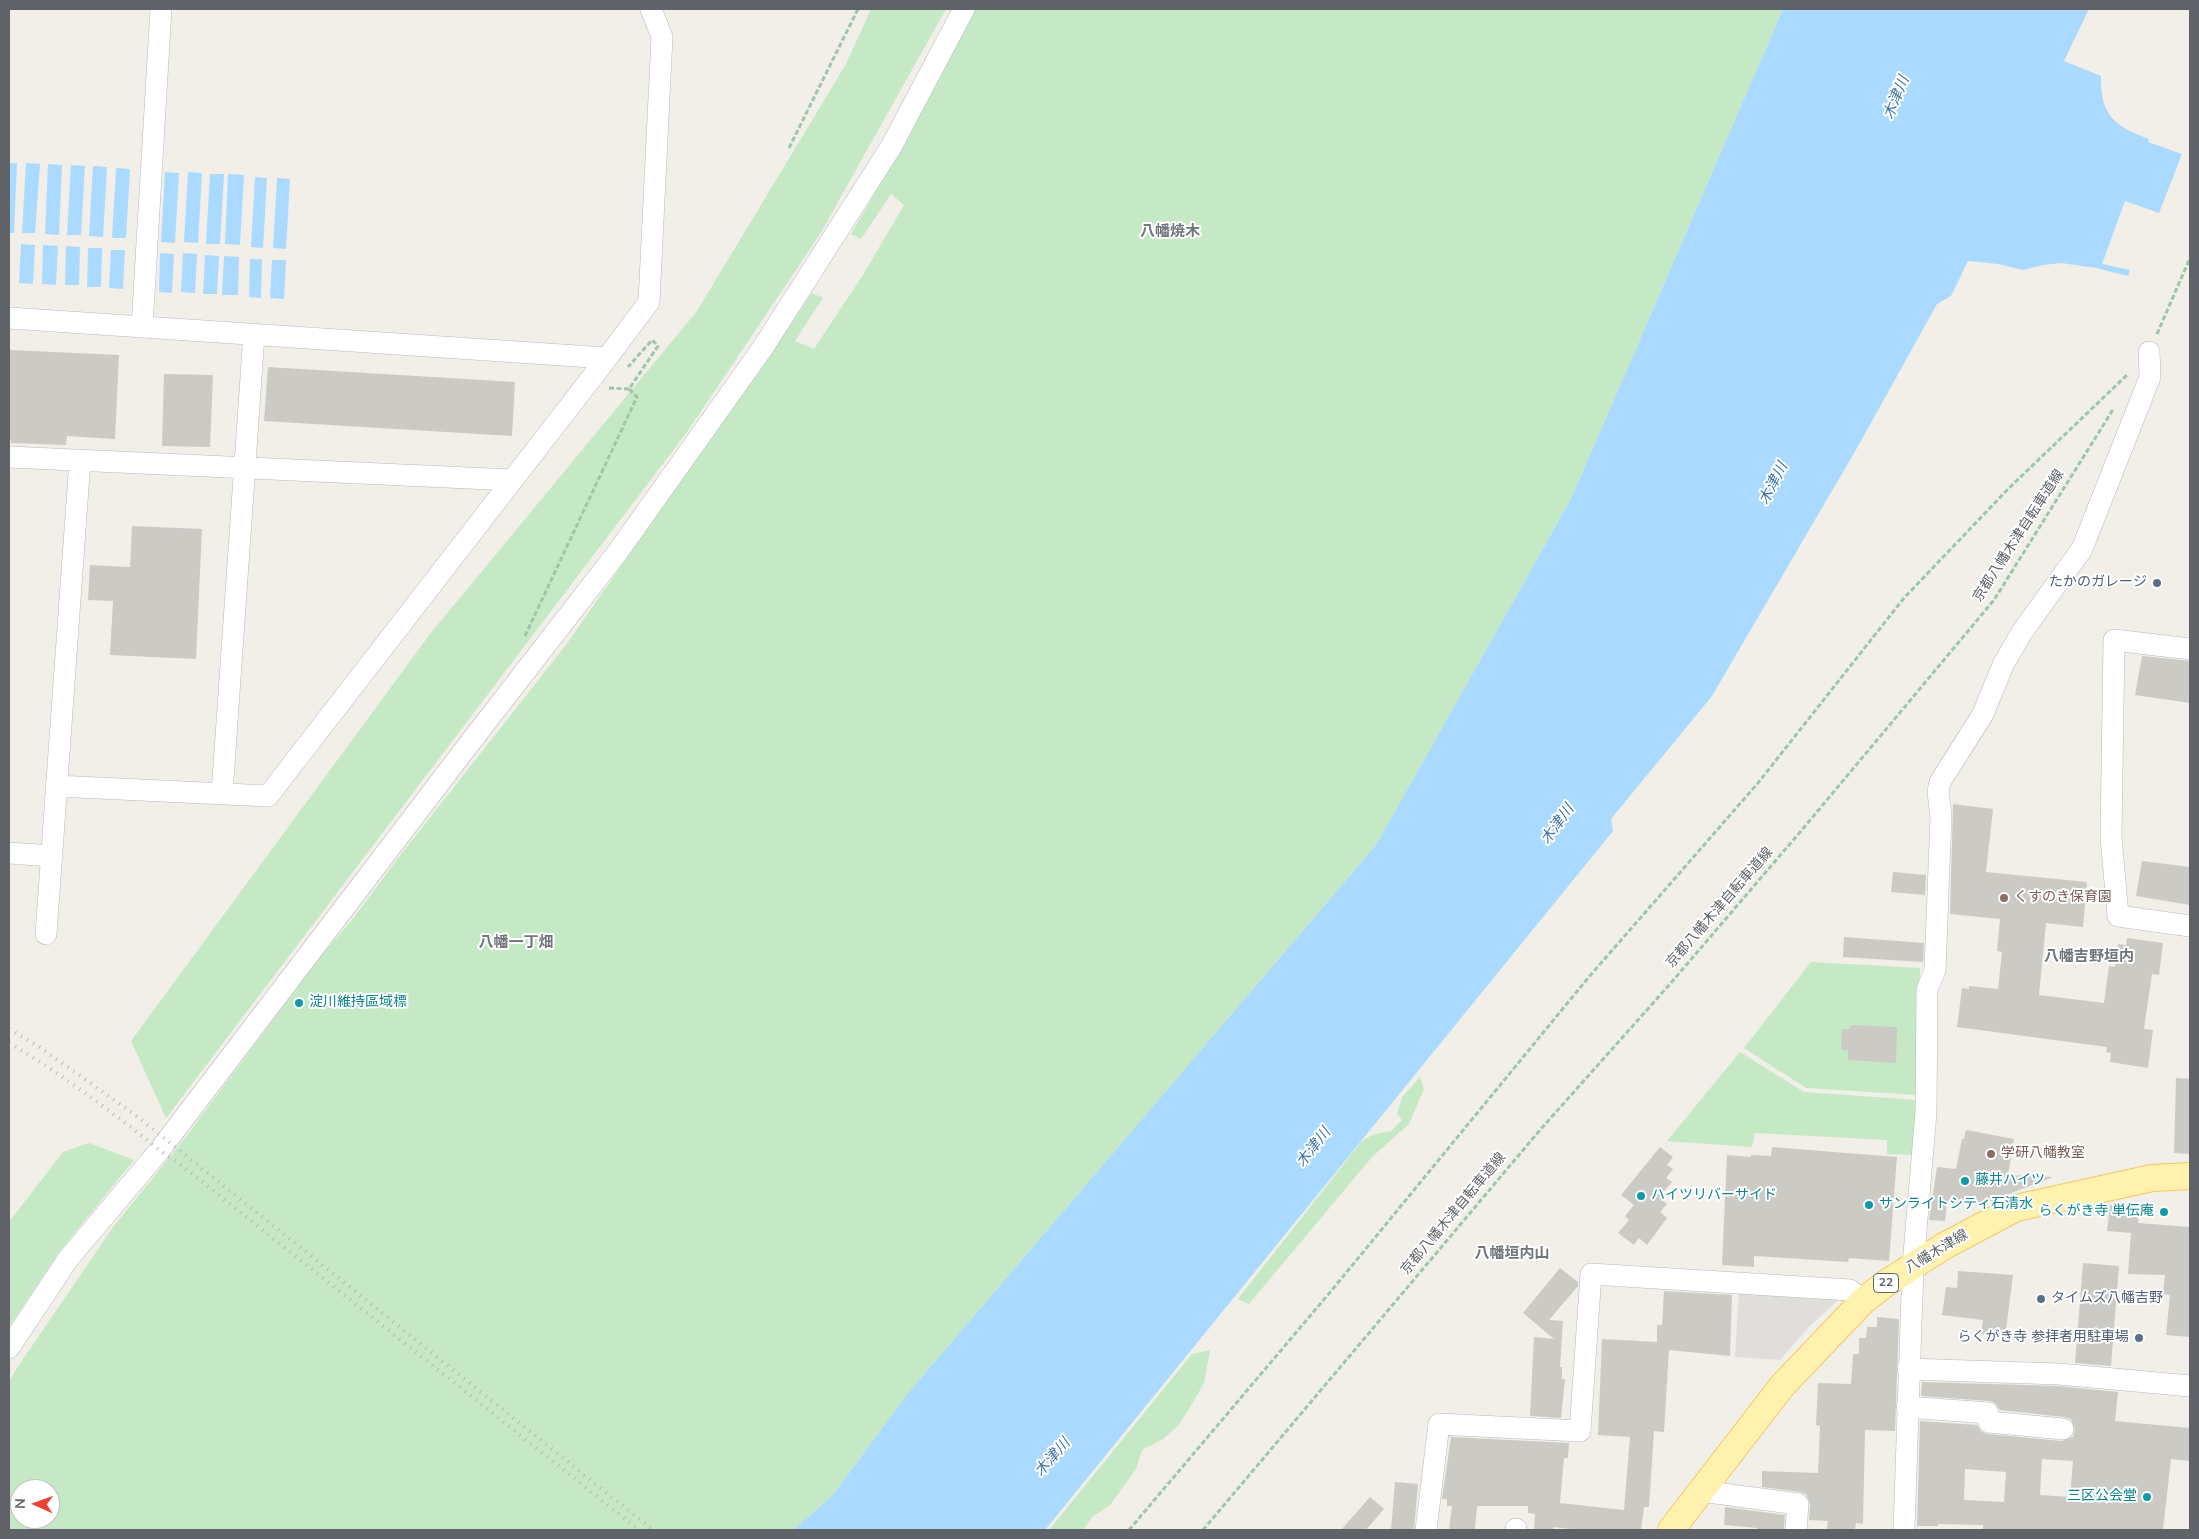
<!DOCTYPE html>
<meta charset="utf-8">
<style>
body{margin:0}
#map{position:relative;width:2199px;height:1539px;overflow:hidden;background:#f1efe8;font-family:"Nunito Sans",sans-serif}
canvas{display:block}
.frame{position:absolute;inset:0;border:10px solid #5f6368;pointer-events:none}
.north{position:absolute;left:10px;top:1479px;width:50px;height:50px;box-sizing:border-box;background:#fff;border:1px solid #bfc1c3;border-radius:50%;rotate:272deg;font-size:14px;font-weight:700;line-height:20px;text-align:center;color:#5f6368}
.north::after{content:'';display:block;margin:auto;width:18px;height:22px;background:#ea4335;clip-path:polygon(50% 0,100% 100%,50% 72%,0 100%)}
</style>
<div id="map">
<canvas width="2199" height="1539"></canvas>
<div class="frame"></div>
<div class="north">N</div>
</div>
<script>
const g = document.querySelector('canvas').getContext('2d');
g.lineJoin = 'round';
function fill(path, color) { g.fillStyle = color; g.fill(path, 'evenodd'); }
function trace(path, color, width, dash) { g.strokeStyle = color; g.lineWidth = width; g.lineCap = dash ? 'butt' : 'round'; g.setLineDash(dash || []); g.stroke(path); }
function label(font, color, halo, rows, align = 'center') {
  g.font = font + ' "Nunito Sans","Noto Sans JP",sans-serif'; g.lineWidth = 4; g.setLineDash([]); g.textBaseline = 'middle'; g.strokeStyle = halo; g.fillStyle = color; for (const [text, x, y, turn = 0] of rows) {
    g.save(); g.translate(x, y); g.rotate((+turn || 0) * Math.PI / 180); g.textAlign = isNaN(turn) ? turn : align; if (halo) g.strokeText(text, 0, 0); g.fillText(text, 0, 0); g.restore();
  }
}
fill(new Path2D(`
 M1739,1293L1838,1300L1808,1328L1780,1360L1735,1357Z`), '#e0deda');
fill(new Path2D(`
 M871,9H946L820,234L687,432L166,1118L131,1041L430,634L697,311L846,64Z
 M975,9H1783L1571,499L1376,845L909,1392L832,1496L793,1530H9V1381L21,1362L114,1226L185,1138L320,957L352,920L406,848L566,645L812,293L823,298L795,341L814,349L863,275L904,205L891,194L861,239L851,234L912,130ZM20,1489H50V1519H20Z
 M1811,962L1920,968L1918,1095L1806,1088L1744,1048Z
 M1740,1052L1804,1092L1917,1100L1913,1155L1887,1154V1140L1755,1133L1752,1147L1667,1141Z
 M1420,1077L1424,1089L1409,1124L1372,1157L1249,1304L1238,1299L1361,1142L1372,1135L1391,1131L1402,1120L1397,1114L1402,1097Z
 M89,1143L134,1160L59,1252L9,1327V1222L63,1152Z
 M1210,1350L1204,1383L1189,1409L1178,1426L1163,1439L1142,1450L1136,1469L1110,1505L1092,1517L1083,1530H1049L1192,1354Z`), '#c5e8c5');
fill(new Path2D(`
 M1783,9H2089L2064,61L2101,76C2100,115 2114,126 2149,139L2148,142L2182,154L2159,213L2125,201L2102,264L2130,270L2128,276L2096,268L2061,263L2043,265L2023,270L1998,264L1968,261L1951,296L1937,304L1857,448L1712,696L1611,819L1613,831L1045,1530H793L832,1496L909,1392L1376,845L1571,499Z
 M9,163H17L14,233H9Z
 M26,163L40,164L35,233H22Z
 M48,164L62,165L59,235L45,234Z
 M71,165L85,166L81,235H67Z
 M93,166L107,167L103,237L89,236Z
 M116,168L130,169L126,238H112Z
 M165,172L179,173L175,243L161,242Z
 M188,172L202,173L198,243L184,242Z
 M210,174H224L220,244H206Z
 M228,174L244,175L240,245L225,244Z
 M255,177L267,178L263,248L251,247Z
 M277,178L290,179L286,249L273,248Z
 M21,244L35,245L33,284L19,283Z
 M43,245L58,246L56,285L42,284Z
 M66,246L80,247L79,285H65Z
 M88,248H102L101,287H87Z
 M111,250H125L123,289L109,288Z
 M160,253L174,254L172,293L159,292Z
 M183,253L197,254L195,293L181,292Z
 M205,255L219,256L217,294H203Z
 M224,256L239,257L238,295H222Z
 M250,259H262L261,298L249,297Z
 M272,260H286L284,299L270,298Z`), '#aadaff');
fill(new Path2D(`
 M9,350L119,355L115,439L67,436L66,445L11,443V440L9,439Z
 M268,367L515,382L512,436L264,421Z
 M164,374L213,375L210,447L162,446Z
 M132,526L202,529L196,659L110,655L113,601L88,600L90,565L130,567Z
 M2142,656L2190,661V703L2135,695Z
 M1953,804L1993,809L1986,872L2087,882L2083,927L2046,923L2039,995L2104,1003L2109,966L2115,967L2118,944L2126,945L2127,938L2163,943L2159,975L2152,974L2144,1029L2153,1030L2148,1068L2110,1062L2111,1053L2106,1052L2107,1047L1957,1027L1962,988L1969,989V986L1998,989L2002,952L1997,951L2000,919L1950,914Z
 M2142,861L2190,867V905L2136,896Z
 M1893,872L1926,875L1925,895L1891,892Z
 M1844,937L1924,943L1923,962L1843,957Z
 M1851,1025L1897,1027L1896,1063L1848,1060V1050H1841L1842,1029H1850Z
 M2176,1078L2190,1079V1154L2174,1153Z
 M1966,1130L2014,1139L2008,1175L2053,1177L1980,1205L1947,1201L1945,1221L1929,1220L1937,1167L1956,1169L1962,1139H1964Z
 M1660,1147L1673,1157L1667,1165L1673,1169L1666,1178L1672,1182L1659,1197L1667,1204L1660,1212L1667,1218L1647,1245L1639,1238L1634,1245L1618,1233L1629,1220L1625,1216L1634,1205L1621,1195Z
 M1772,1147L1897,1157L1889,1261L1849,1258L1848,1262L1754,1256V1267L1722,1265L1727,1155L1751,1157V1155L1771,1156Z
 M2110,1205L2139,1208L2138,1223L2190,1227V1337L2166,1335L2170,1295L2163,1294L2165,1275L2128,1274L2131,1233L2107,1231Z
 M2083,1263L2119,1266L2111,1366L2075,1363Z
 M1560,1268L1578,1282V1286L1549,1320L1563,1321L1560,1367H1562V1379H1565L1561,1418L1530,1416L1534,1337L1554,1339L1523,1313Z
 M1958,1271L2013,1275L2005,1337L1981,1334L1983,1320L1942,1315L1946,1287L1957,1288Z
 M1664,1291L1732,1295L1730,1356L1669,1350L1664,1432L1654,1431L1649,1507H1644L1641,1530H1579L1553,1527V1530H1534L1535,1514L1528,1513V1506H1477L1475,1530H1449L1452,1506H1447V1499H1442L1451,1437L1569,1443L1568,1458H1564L1560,1503L1624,1510L1630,1437L1598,1435L1602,1339L1657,1342V1325H1662Z
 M1877,1317L1899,1319L1895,1431L1865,1430L1863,1524L1856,1523L1855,1530H1827L1828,1521L1809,1520L1810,1504L1806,1494L1800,1492L1762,1487V1471L1818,1473L1820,1426L1816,1425L1818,1383L1851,1384L1853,1354H1859V1338H1866L1867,1327H1877Z
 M1922,1382L2058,1386L2118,1392L2115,1421L2190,1428V1461L2171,1459L2163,1530H2005L1983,1529V1525L1938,1524V1526H1917L1920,1421L1977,1425L1982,1432L1988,1434L2062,1441L2073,1437L2075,1430L2071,1419L2064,1417L2000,1410L1995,1403L1989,1401L1921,1396ZM2042,1459L2073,1461L2070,1497L2040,1495ZM1965,1469L2006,1472L2004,1502L1964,1500Z
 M1395,1482L1418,1484L1414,1530H1391Z
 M1370,1497L1384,1509L1366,1530H1341Z
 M1725,1507L1785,1515L1784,1530H1757V1528L1724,1525Z`), '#cccac5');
const minor = new Path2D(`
 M9,318L607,358
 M142,327L161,9
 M9,457L512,480
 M2190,649L2114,640L2111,837L2118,916L2190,926
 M56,786L268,796L607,358L649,302L662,37L651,9
 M222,794L254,334
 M9,853L52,856
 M46,934L80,460
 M9,1348L68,1259L159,1151L469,744L617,553L762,349L891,147L964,9
 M1908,1369L2059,1374L2190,1386
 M1907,1407L1988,1413L1989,1422L2063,1429
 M1701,1491L1798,1504L1796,1530
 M1426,1530L1439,1424L1580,1431L1591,1274L1850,1290L1863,1301
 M1516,1530V1529
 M1904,1530L1913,1266L1926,1112L1927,990L1935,970L1941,816L1938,792L1940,782L1983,714L2003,665L2022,632L2082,549L2150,377L2149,352`);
const major = new Path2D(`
 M1671,1530L1782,1386L1863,1301L1885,1284L1944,1246L2016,1208L2152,1178L2190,1176`);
trace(minor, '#b5b8bc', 22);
trace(major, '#f2c960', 28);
trace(new Path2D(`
 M789,148L858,9
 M2157,334L2190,258
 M609,388L629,389
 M525,636L637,397L629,389L658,346L652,340L628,367
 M1129,1530L1332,1290L1588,978L1758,783L1904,598L2009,488L2128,374
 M1203,1530L1540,1130L1670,984L1801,831L1994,600L2114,408`), '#9cc7a9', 3, [5, 2.5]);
trace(minor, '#fff', 21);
trace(major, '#fff2af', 26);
trace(new Path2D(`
 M9,1029L38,1046L134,1114L653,1530
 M9,1043C49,1066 87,1094 124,1122C142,1135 157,1150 176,1161L639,1530`), '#b6b7b8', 4, [1, 6]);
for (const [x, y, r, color] of [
 [2157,583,5,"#5c6f8a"],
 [2004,898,5,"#8d6e63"],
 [299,1003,5,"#0f9aa8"],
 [1991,1154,5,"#8d6e63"],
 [1965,1181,5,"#0f9aa8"],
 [1641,1196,5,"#0f9aa8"],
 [1869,1205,5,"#0f9aa8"],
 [2164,1212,5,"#0f9aa8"],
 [2041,1299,5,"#5c6f8a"],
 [2139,1338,5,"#5c6f8a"],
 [2147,1497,5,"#0f9aa8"]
]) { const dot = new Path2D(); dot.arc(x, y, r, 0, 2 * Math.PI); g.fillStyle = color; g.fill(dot); trace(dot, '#fff', 2); }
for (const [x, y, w] of [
 [1886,1283,25]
]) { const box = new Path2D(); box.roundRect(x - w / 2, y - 9.5, w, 19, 4); g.fillStyle = '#fff'; g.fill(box); trace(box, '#5f6368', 1); }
label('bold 12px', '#5f6368', null, [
 ["22",1886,1283]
]);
label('14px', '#5f6368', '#fff', [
 ["京都八幡木津自転車道線",2019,536,-57],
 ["京都八幡木津自転車道線",1720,908,-49],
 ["京都八幡木津自転車道線",1454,1214,-50],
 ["八幡木津線",1937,1252,-31]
]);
label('14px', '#4e5e75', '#fff', [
 ["たかのガレージ",2147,583],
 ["タイムズ八幡吉野",2051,1299,"left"],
 ["らくがき寺 参拝者用駐車場",2129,1338]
], 'right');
label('14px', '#785e54', '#fff', [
 ["くすのき保育園",2014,898],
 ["学研八幡教室",2001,1154]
], 'left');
label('14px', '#0d838f', '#fff', [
 ["淀川維持區域標",309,1003],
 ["藤井ハイツ",1975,1181],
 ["ハイツリバーサイド",1651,1196],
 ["サンライトシティ石清水",1879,1205],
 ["らくがき寺 単伝庵",2154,1212,"right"],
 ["三区公会堂",2137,1497,"right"]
], 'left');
label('italic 15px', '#4174aa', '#fff', [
 ["木津川",1897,98,-68],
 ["木津川",1774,484,-63],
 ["木津川",1558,825,-54],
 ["木津川",1314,1148,-52],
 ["木津川",1053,1458,-49]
]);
label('bold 15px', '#70757a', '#fff', [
 ["八幡焼木",1170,232],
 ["八幡一丁畑",516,943],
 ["八幡吉野垣内",2089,957],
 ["八幡垣内山",1512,1254]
]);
</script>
